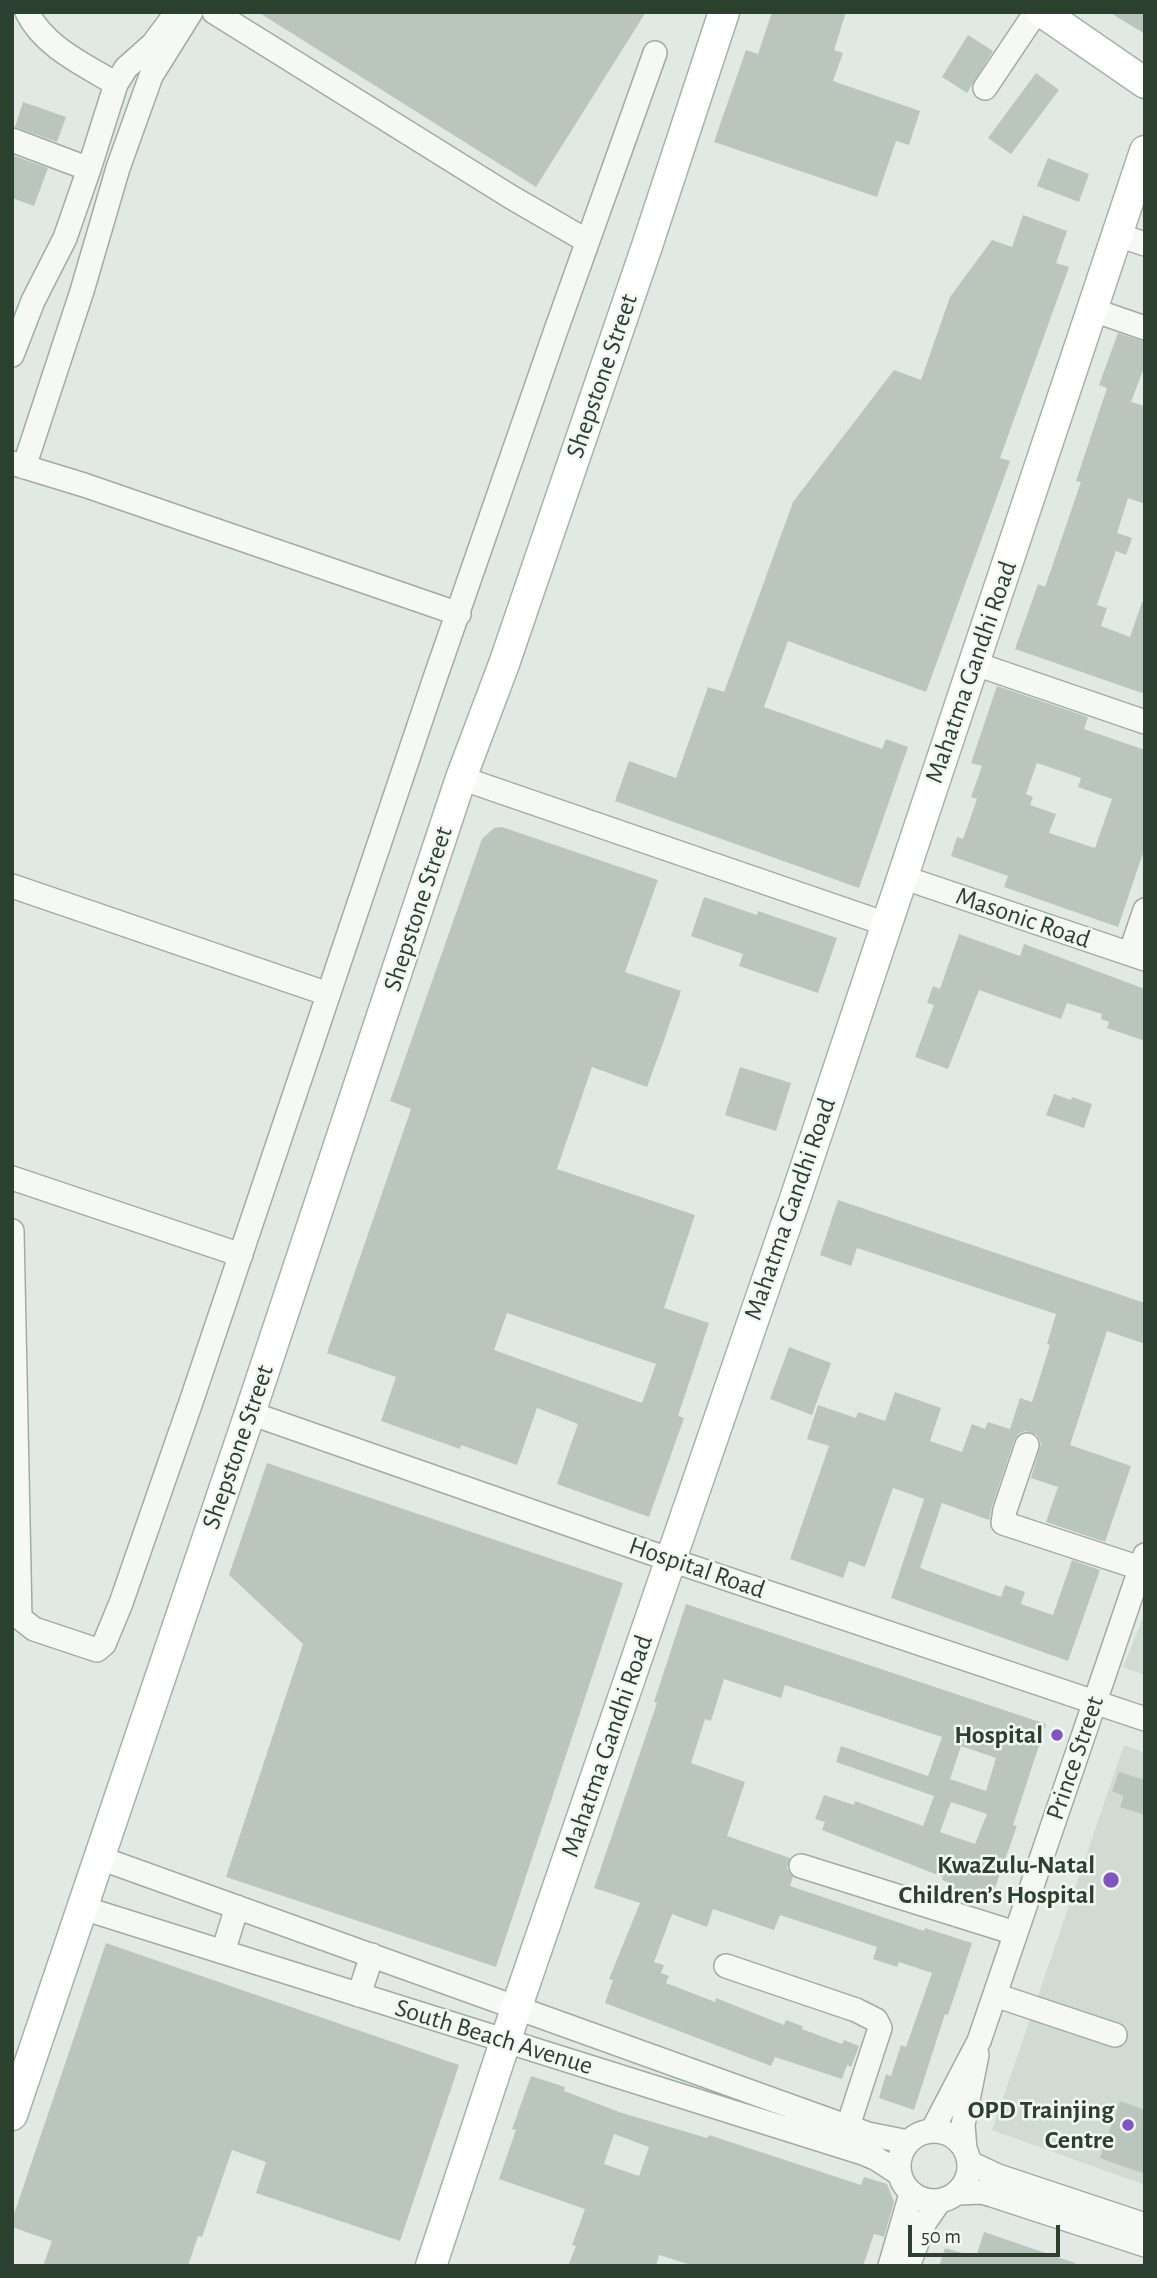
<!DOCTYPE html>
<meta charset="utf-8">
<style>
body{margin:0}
#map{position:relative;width:1157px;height:2278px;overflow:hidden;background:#e2e9e4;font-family:"Alegreya Sans",sans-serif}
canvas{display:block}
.frame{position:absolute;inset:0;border:14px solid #2c4030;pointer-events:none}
.scale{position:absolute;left:908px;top:2225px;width:152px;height:32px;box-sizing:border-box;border:4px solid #2c4030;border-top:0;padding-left:9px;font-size:21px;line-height:24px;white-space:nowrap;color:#2c4030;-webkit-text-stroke:5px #f2f7f3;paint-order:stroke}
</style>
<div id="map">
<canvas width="1157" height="2278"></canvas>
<div class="frame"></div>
<div class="scale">50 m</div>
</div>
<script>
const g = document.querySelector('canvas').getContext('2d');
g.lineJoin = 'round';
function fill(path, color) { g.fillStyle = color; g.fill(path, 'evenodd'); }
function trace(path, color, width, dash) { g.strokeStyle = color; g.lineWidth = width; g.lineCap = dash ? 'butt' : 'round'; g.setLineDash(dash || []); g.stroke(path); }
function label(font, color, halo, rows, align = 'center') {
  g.font = font + ' "Alegreya Sans",sans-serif'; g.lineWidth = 5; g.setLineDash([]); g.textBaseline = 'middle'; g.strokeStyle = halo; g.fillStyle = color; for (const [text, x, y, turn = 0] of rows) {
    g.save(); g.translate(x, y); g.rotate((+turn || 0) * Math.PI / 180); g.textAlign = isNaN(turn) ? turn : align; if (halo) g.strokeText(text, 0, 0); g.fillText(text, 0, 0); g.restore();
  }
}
fill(new Path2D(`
 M1145,1613V1675L1123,1667Z
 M1124,1745L1145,1753V2185L992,2130Z`), '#d1dbd2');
fill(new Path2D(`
 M258,12H646L536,187Z
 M772,12H846L834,50L843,53L833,81L920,111L909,145L896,141L877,197L714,142L746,50L758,54Z
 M1109,12H1145V34Z
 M968,35L993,51L967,93L942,77Z
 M1036,73L1059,90L1011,154L988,138Z
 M23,102L66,117L57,142L15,127Z
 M12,155L48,168L34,206L12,198Z
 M1048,158L1089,174L1079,202L1037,186Z
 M1023,215L1067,231L1056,263L1069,267L1000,458L1010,461L926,692L788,641L764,707L882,749L886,739L908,747L859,888L615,801L629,761L676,778L708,687L724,692L793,502L894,370L921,380L950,297L992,240L1012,247Z
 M1118,333L1145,342V365L1131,402L1145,406V504L1128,498L1117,533L1132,538L1126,555L1116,551L1097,605L1107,608L1101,626L1130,637L1142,602L1145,603V694L1015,649L1038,584L1045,587L1081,482L1076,481L1107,388L1099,385Z
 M997,686L1088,717L1084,729L1145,750V847L1118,927L1004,887L1008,876L951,856L957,837L963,839L977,799L971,797L982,766L971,763ZM1037,763L1081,778L1078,787L1112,799L1095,848L1049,833L1056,814L1030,805L1033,797L1026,794Z
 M502,827L658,880L625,972L681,991L662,1046L647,1087L592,1067L557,1169L695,1215L664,1308L709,1323L678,1416L684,1418L649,1517L557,1484L578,1424L537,1408L517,1465L461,1445L460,1449L381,1421L396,1377L327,1353L411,1109L390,1101L482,839L494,828ZM507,1313L656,1364L642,1403L494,1350Z
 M704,897L757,915L758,911L837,938L818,993L739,966L743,954L691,936Z
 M959,934L1020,956L1024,944L1145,989V1041L1107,1028L1109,1022L1101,1019L1102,1014L1067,1003L1061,1019L979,990L948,1069L915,1057L934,1005L927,1003L933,986L940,989Z
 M740,1067L791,1083L776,1131L725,1115Z
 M1054,1094L1071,1100L1072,1097L1092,1104L1084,1128L1046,1115Z
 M838,1200L1145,1303V1344L1107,1331L1070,1445L1131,1466L1105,1542L1046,1522L1058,1487L1031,1478L1041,1443L1037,1435L1025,1431L1018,1434L1014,1441L992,1506L989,1520L942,1503L920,1568L1001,1597L1005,1585L1025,1592L1021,1604L1053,1615L1072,1560L1100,1570L1068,1661L891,1598L924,1499L893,1488L865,1567L849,1561L843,1578L790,1559L829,1446L807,1439L818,1405L856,1418L858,1412L885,1421L895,1392L941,1408L930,1441L962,1452L972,1424L985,1429L988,1422L1010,1429L1020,1398L1032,1402L1050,1345L1047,1344L1056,1314L857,1248L851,1266L820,1255Z
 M789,1347L831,1363L812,1415L770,1399Z
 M267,1463L623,1583L496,1967L226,1877L303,1644L229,1575Z
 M686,1604L1046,1724L1013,1825L1017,1826L992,1896L989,1895L985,1906L952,1894L955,1885L942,1880L943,1877L822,1830L825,1822L815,1819L824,1795L854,1805L855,1801L923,1826L934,1796L836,1762L841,1746L928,1776L942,1737L785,1685L781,1698L724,1679L711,1721L705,1719L691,1763L745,1782L727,1836L790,1858L787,1868L793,1877L790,1886L924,1931L925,1928L972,1943L948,2015L945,2014L914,2110L879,2098L886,2074L891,2076L901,2045L906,2047L932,1973L899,1962L897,1967L873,1959L877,1947L780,1915L774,1930L713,1909L707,1927L672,1914L654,1962L664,1965L661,1973L669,1976L666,1983L715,2002L716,1998L784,2025L786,2020L802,2026V2029L842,2044L844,2040L859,2046L851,2067L847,2065L842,2079L775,2057L771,2066L605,2003L613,1980L609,1979L640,1903L594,1888L657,1703L654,1702ZM961,1746L996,1758L986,1791L950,1779ZM951,1802L987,1814L975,1844L940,1832Z
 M1119,1772L1145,1780V1815L1120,1807L1124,1796L1112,1791Z
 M106,1943L459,2065L400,2241L256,2193L266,2162L232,2150L202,2237L198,2236L188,2266H43L52,2241L12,2227V2220Z
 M531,2076L565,2087L564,2091L622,2113L707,2138L709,2135L861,2185L864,2177L887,2184L894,2202L884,2237L874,2234L863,2266H694L659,2255L656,2266H568L576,2246L572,2245L585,2209L499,2179L516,2130L512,2129ZM614,2134L649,2147L639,2176L604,2164Z
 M1120,2101L1145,2110V2174L1100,2158Z
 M984,2232L1075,2263V2266H939L945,2248L976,2257Z`), '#bac6bc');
const minor = new Path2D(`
 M27,12C44,47 85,65 116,84
 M214,12L511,197L587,241
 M985,88L1036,12
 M12,140L89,169L116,84L126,68L153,44L171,20
 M1118,235L1145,244
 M1093,310L1145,328
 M12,355L33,301L65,238L89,169
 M12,463L84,485L459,614
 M24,467L82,291L118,168L151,76L191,12
 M973,663L1145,722
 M461,778L886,924
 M902,877L1145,959
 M12,886L328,994
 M1130,954L1145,910
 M12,1178L241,1255
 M12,1231L20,1618L34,1629L97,1650L104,1644L121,1603L191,1402L434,681L556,330L655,53
 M250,1413L671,1560L1145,1719
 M1027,1445L1005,1510L1003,1523L1140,1568
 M100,1858L868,2134L908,2142
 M801,1866L1015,1933
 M83,1908L863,2153L877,2159L900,2174
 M223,1952L237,1907
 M726,1966L856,2010L876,2020L880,2028L848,2126
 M359,1995L372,1955
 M995,1995L1115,2035
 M899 2166a35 35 0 1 1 70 0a35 35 0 1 1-70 0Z
 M932,2131L979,2041L1145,1555
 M965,2149L963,2125L977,2055
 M970,2163L998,2176L1145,2225
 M959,2193L981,2192L992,2195L1145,2245
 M890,2266L911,2194
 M908,2266L925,2222L939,2202`);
const major = new Path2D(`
 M1042,12L1145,83
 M12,2115L250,1413L461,778L504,664L647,246L724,12
 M431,2266L517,2006L796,1196L1145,151`);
trace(minor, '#a0aca3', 26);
trace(major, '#a3b4a6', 33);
trace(minor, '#f5f8f5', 23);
trace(major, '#fff', 30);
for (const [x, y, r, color] of [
 [1057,1735,7,"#8154c2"],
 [1111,1880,9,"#8154c2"],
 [1128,2125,7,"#8154c2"]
]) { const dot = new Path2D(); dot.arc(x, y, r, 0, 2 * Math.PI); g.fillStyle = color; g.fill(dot); trace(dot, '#f2f7f3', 2.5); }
label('26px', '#2c4030', '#f2f7f3', [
 ["Shepstone Street",602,376,-71],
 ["Mahatma Gandhi Road",971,672,-71],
 ["Shepstone Street",418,909,-72],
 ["Masonic Road",1023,918,19],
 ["Mahatma Gandhi Road",790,1209,-71],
 ["Shepstone Street",238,1447,-71],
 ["Hospital Road",697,1568,19],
 ["Mahatma Gandhi Road",607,1746,-71],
 ["Prince Street",1075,1758,-71],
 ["South Beach Avenue",494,2037,17]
]);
label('bold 26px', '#2c4030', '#f2f7f3', [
 ["Hospital",1043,1735],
 ["KwaZulu-Natal",1095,1865],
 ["Children’s Hospital",1095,1895],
 ["OPD Trainjing",1114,2110],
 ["Centre",1114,2140]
], 'right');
</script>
